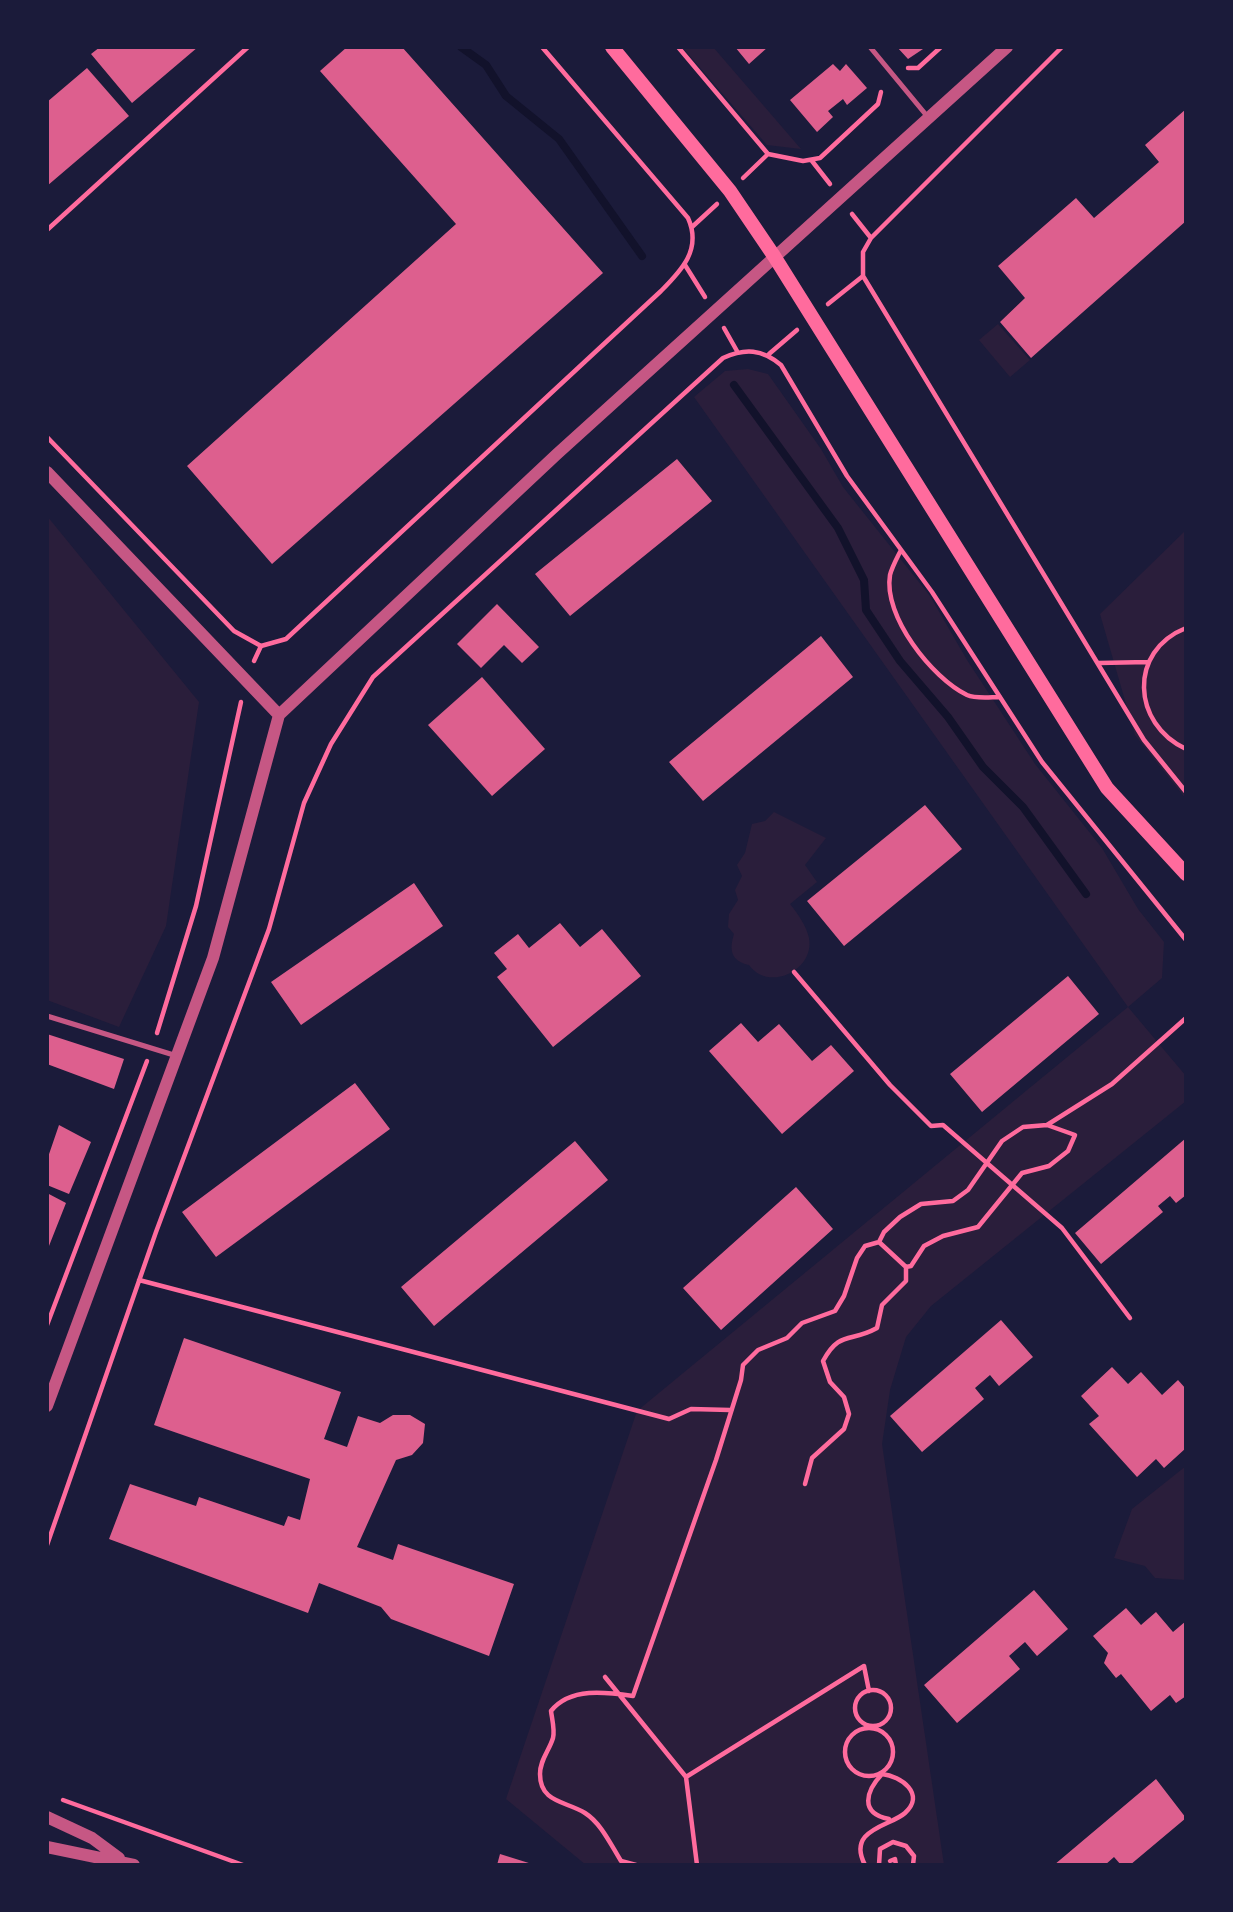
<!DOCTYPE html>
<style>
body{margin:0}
#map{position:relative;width:1233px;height:1912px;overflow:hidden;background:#1b1b3a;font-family:"DejaVu Sans",sans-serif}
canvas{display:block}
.frame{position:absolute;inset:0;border:49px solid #1b1b3a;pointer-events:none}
</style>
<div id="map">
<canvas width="1233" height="1912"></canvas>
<div class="frame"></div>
</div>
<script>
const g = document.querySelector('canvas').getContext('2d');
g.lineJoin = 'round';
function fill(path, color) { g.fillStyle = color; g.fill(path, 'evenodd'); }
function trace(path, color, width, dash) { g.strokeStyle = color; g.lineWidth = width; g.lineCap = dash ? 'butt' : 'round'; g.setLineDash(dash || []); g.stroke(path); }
fill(new Path2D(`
 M682,47H713L801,149L767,145Z
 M998,324L1030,360L1010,377L979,340Z
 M748,369L768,374L821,449L843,487L930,596L967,660L1035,764L1102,848L1138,909L1164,942L1162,978L1128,1007L1186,1076V1101L931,1306L906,1337L890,1390L882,1444L944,1865H586L506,1799L637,1411L1128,1007L694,397L725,371Z
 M47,516L199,702L166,926L119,1027L47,1000Z
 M1186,530V799L1135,735L1100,614Z
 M774,812L826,838L805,865L817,882L790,904C798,914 806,925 809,938C815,971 768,992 749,965C731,961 729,950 734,934L728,927L729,914L738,900L735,890L742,876L737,865L745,853L752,824L765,821Z
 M1186,1466V1580L1155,1578L1145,1566L1114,1558L1132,1509Z`), '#2a1e3b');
trace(new Path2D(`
 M461,47L486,65L506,96L559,139L642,256
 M734,385L838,528L864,580L866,610L900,661L948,717L983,767L1023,807L1086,894`), '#12122b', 8);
fill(new Path2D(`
 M100,47H198L132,103L91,54Z
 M347,47H402L603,273L272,564L187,466L456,224L320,71Z
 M735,47H768L749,64Z
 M897,47H926L908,59Z
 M833,64L840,71L846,64L867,88L847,105L843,99L828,111L833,117L817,132L790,100Z
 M87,68L129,116L47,186V102Z
 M1186,109V221L1031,358L1000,322L1025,298L998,266L1076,198L1094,218L1159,162L1145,145Z
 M677,459L712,501L570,616L535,574Z
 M497,604L539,647L522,663L504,645L481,668L457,644Z
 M821,636L853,677L703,801L669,762Z
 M482,677L545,749L492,796L428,725Z
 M925,805L962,849L844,946L807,901Z
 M414,883L443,926L301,1025L271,982Z
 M560,923L580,947L602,929L641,976L553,1047L497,977L507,969L494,953L518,934L529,948Z
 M1068,976L1099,1014L982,1112L950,1074Z
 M741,1023L758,1042L779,1024L812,1061L831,1045L854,1071L782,1134L709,1051Z
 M47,1034L124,1059L114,1089L47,1064Z
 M355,1083L390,1129L216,1257L182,1212Z
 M59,1125L91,1142L69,1194L47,1185V1160Z
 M1186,1138V1195L1176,1203L1170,1196L1158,1206L1163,1212L1101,1264L1075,1233Z
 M575,1141L608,1180L434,1326L401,1287Z
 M796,1187L833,1229L721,1330L683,1288Z
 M47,1193L66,1203L47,1251Z
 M1001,1320L1033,1357L999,1386L990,1375L975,1388L984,1399L922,1452L890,1416Z
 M184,1338L341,1392L324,1439L347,1447L358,1416L380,1423L393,1415H410L425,1424L423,1443L412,1455L396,1460L357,1547L393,1560L398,1544L514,1584L489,1656L391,1619L381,1607L319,1583L308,1613L109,1539L130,1484L196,1506L199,1497L284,1526L288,1516L300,1520L310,1479L154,1425Z
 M1112,1367L1128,1384L1141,1372L1162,1395L1178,1380L1186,1389V1448L1164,1468L1156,1459L1137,1477L1089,1424L1099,1416L1081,1396Z
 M1034,1590L1068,1629L1037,1656L1025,1642L1009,1656L1020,1669L957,1723L924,1685Z
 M1126,1608L1141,1625L1156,1612L1173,1632L1186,1621V1696L1176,1703L1170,1695L1151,1711L1121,1674L1116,1678L1104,1663L1108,1653L1093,1636Z
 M1156,1779L1186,1818L1130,1865H1121L1114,1857L1105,1865H1054Z
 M500,1854L532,1864V1865H497Z`), '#dd5f8e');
trace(new Path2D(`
 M678,47L768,154L803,161L820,158L878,104L881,92
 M1062,47L871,238L863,252V276L1144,740L1186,792
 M908,68H918L941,47
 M812,161L830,184
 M743,178L768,154
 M852,214L871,238
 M692,227L717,204
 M47,230L248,47
 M685,265L705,297
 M828,304L863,276
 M724,328L737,351
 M769,354L797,330
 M47,437L234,631L261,646L286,639L661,291C682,270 702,249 688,218L542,47
 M901,550C897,558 892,567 890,575C883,616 932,678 967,695C976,699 990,697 1000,697
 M1186,628C1128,651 1132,724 1186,749
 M254,661L261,646
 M1099,663L1148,662
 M794,972L890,1085L931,1126L943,1125L1062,1228L1130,1318
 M157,1033L196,906L241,702
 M879,1242L884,1232L900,1217L921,1204L953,1201L968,1190L1002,1141L1023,1127L1047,1125L1112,1084L1186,1018
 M139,1280L669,1419L691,1409L730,1410
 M47,1325L147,1061
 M805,1484L812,1458L844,1429L849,1414L844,1397L830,1382L823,1361C840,1330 850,1343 877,1328L882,1305L906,1281V1267
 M47,1545L156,1232L269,929L304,803L331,744L373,677L723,358C745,348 762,349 781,365L847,476L932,592L1042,762L1186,940
 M605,1677L686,1777L697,1865
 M855 1708a18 18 0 1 1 36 0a18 18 0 1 1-36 0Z
 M845 1752a24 24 0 1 1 48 0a24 24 0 1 1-48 0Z
 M686,1777L864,1666L869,1691
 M63,1800L243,1865
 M890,1861L895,1859L896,1865
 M636,1865L621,1861C611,1845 601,1823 585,1813C566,1801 540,1803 540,1774C540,1760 549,1751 553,1738C555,1730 552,1719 551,1711C570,1687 606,1692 633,1696L716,1460L741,1380L743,1365L758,1350L787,1338L802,1323L835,1311L844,1296L857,1258L865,1246L879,1242L906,1267L911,1266L924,1246L943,1236L978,1227L1022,1173L1049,1166L1068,1151L1075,1135L1047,1125
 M865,1865C846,1829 891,1826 905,1813C926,1794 901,1776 882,1774C866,1791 859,1813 889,1819
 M879,1865L880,1849L893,1842L906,1846L914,1856L913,1865`), '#ff6b9d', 4.5);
trace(new Path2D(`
 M870,47L927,116
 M47,1016L177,1056`), '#c65784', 5);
trace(new Path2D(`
 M47,472L279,715
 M47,1406L213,958L279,715L557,454L1007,47
 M47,1817L92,1838L119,1858
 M47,1847L134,1865`), '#c65784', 12);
trace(new Path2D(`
 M612,47L730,191L774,256L1107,788L1186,874`), '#ff6b9d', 14);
</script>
